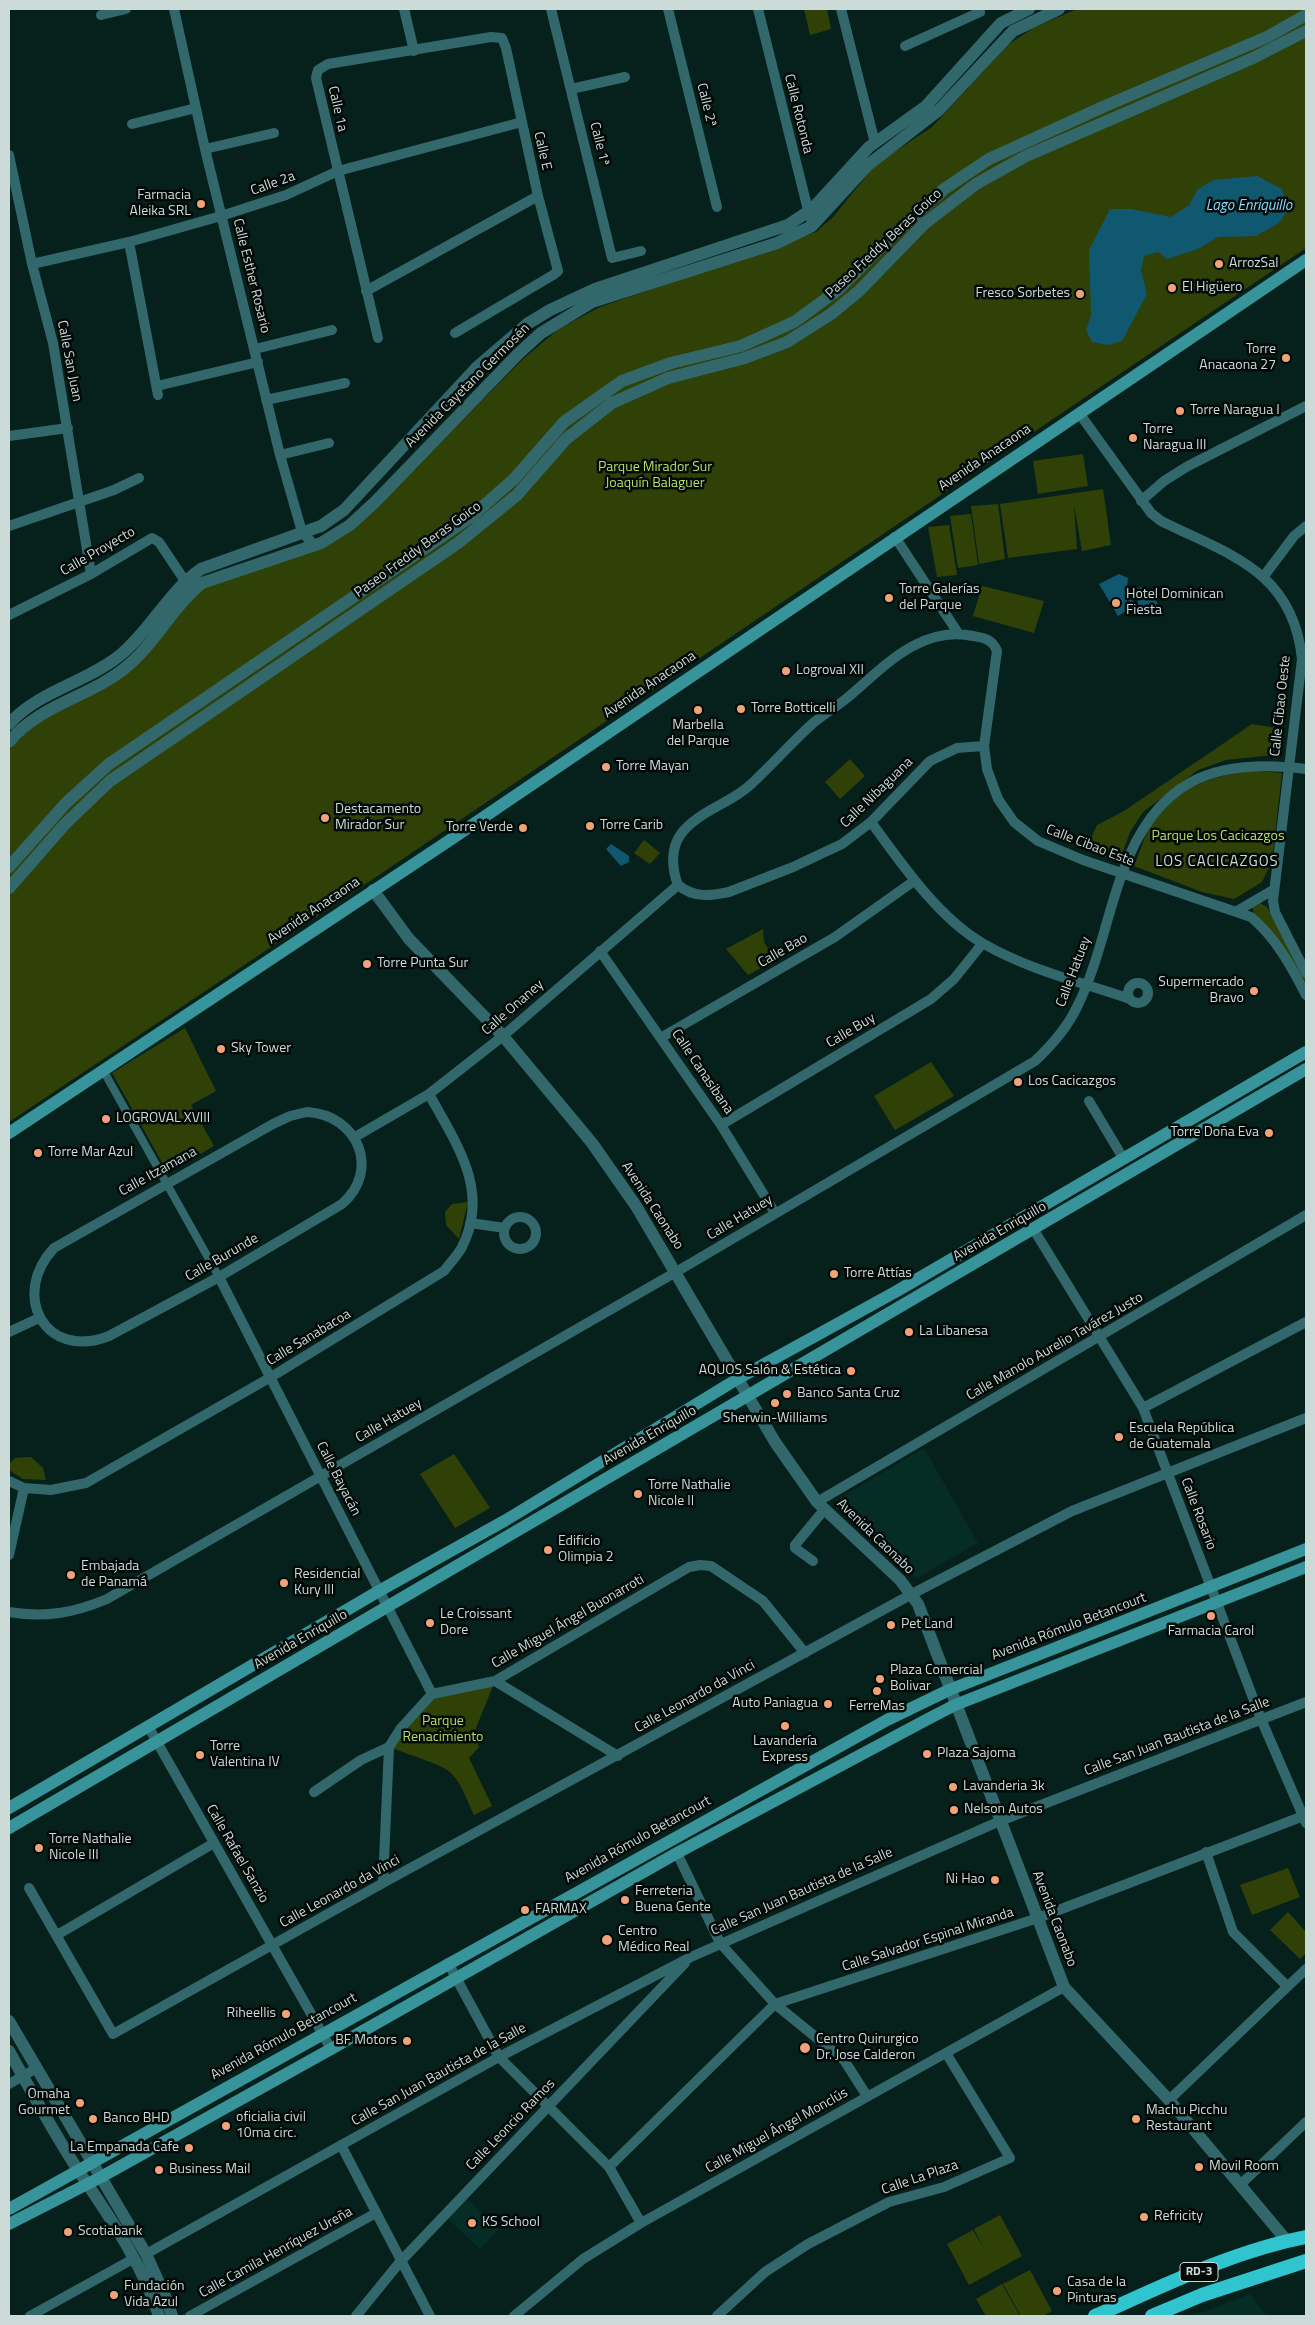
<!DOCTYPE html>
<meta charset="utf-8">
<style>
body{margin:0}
#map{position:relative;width:1315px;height:2325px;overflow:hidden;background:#06211b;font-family:"Titillium Web",sans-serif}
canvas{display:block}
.frame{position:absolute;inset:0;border:10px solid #ccdbd7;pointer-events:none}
</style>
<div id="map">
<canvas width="1315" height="2325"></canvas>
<div class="frame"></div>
</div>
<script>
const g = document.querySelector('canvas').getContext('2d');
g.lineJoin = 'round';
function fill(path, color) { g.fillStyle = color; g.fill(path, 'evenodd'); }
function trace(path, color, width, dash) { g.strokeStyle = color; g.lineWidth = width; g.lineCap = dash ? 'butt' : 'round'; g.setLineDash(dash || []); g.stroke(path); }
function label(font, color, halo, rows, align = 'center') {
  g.font = font + ' "Titillium Web",sans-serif'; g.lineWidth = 5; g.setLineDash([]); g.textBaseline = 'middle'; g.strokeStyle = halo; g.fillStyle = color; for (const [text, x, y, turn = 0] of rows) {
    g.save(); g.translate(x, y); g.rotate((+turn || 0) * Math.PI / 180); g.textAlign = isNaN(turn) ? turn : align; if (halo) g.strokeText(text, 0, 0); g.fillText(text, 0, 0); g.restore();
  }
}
fill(new Path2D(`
 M924,1448L978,1543L917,1578L837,1509L835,1505L837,1500Z
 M465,2197L499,2229L480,2249L446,2217Z
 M1250,2294L1267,2316H1193Z`), '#062d25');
fill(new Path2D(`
 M804,9H827L831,29L810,35Z
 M1077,9H1306V248L370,881L9,1122V750L35,724L89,696L205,587L343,535L462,421L523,359L560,328L600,307L816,232L833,217L872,169L885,158L932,127L1009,44L1035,27Z
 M1083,454L1088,486L1038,494L1033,461Z
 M1103,489L1111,545L1082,551L1074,505L1077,549L1008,558L1000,504Z
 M998,504L1005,559L979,564L971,506Z
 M971,514L978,565L958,568L950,516Z
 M949,525L957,575L937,577L928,527Z
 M982,586L1044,601L1034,633L973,616Z
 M1252,724L1277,728L1274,755L1226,760L1198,770L1143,812L1130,832L1122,854L1116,858L1097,855L1088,845L1097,825L1124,811Z
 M850,759L865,776L840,799L825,782Z
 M1256,771L1282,773L1272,861L1262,882L1234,899L1202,892L1134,866C1140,852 1144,836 1152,823C1176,787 1215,774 1256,771Z
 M644,840L660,853L650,864L634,853Z
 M1260,903L1267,907L1306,979V1001L1255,916L1252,907Z
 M763,929L764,942L775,960L748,975L726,949Z
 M185,1028L216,1091L191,1105L214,1146L168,1173L112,1073Z
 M931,1062L954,1096L895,1130L874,1096Z
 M468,1202L459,1239L446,1225L445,1212L452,1204Z
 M454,1454L490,1508L455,1528L420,1474Z
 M31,1457L43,1468L46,1480L23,1479L9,1470V1464L15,1458Z
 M495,1681L474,1733L479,1747L469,1758L492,1806L474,1815C467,1802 462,1783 451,1773C443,1764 403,1753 389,1747L432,1694Z
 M1288,1868L1300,1897L1252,1915L1240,1885Z
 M1288,1912L1306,1932V1953L1300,1959L1270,1930Z
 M1000,2215L1022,2256L969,2285L947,2244L973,2230L984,2249L974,2229Z
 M1030,2270L1052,2311L1043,2316H1021L1003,2284Z
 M1002,2284L1020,2316H986L976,2299Z`), '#304108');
fill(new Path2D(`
 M1257,176L1282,189L1288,210L1279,223L1256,236L1218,237L1198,249L1167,259L1158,252L1144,256L1141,271L1147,294L1122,341L1108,345L1092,342L1086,330L1091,315L1089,250L1110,209H1131L1171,217L1189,205L1198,189L1214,180Z
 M1119,574L1128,578L1127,589L1136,605L1118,616L1099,584Z
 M1142,587L1154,593L1158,606L1142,615L1138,610L1137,588Z
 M611,844L629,856V862L621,866L606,849Z`), '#105770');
trace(new Path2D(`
 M103,1070L219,1277`), '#32686c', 8);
trace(new Path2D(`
 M174,9L205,149L280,455L302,532L314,545
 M404,9L414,51
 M551,9L612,258L641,251
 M668,9L717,207
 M758,9L810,218
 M841,9L875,143
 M101,15L126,9
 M905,46L980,12L979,9
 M571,89L625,77
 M132,124L196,108
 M205,149L274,133
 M9,155L32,264L53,343L91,574
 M129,242L158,395
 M32,264L129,242L221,216L286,195L338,171L522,122
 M366,291L538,196
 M378,338L316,78L318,70L328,64L491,37L502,38L506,48L538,196L558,271L553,275L455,333
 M255,349L332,330
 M157,386L258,362
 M266,400L345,383
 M1079,413L1151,513L1161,521C1230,555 1293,571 1302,659L1273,901L1275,912L1306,973
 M9,436L68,428
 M280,455L329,443
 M1141,501L1164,481L1188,466L1306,406
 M9,526L114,490L139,478
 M895,537L958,633
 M1264,576L1294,536L1306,526
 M9,615L91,574L152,538L159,542L185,581
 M871,822C901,863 939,919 984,944C1029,970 1081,982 1130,999
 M678,885C672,869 670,849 681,834C697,812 729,804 749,786C770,767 789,745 811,725C822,715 835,708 847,698C884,667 920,625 973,636C985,638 992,639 997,651L984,746L987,769L998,799L1014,822L1038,841L1083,860L1251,917C1276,938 1291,966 1306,995
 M678,885C694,898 710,896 729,892L793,867L842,844L871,822L930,761L957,748L984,746
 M1237,911L1273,890
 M600,951L721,1125L775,1213
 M1128 993a10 10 0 1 1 20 0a10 10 0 1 1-20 0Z
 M662,1037L835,937L914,881
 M1089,1101L1123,1158
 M307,1112C358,1115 381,1170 342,1204L219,1277L109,1336C45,1361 10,1295 54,1248L273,1124L290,1116Z
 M721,1125L931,999L954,979L982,944
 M355,1137L429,1094L503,1036L678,885
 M504 1233a16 16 0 1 1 32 0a16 16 0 1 1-32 0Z
 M470,1223L505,1228
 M1034,1230L1143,1408L1261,1719L1306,1823
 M219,1277L432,1694
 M9,1332L39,1318
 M1143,1408L1306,1322
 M9,1481L24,1488L51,1490L86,1483L271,1377L444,1271C450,1263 458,1255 462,1247C491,1190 455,1142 429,1094
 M817,1502L1306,1215
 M9,1555L24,1488
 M813,1561L795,1548V1545L824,1510
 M9,1612C45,1618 74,1613 107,1599L676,1272L1035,1061C1052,1045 1067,1028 1077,1007C1098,965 1106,918 1122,874C1155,781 1212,757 1306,769
 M495,1681L618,1756
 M148,1726L331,2049
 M314,1792L361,1760L389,1747L401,1728L432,1694L495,1681L689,1567L700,1565L711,1566L763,1601L805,1653
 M1206,1852L1233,1932L1287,1986
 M677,1853L720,1943L775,2004L844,2060L867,2096
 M383,1883L389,1747
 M29,1888L113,2034L383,1883L912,1594L1072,1511L1306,1418
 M57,1935L214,1843
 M448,1963L499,2057L609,2167L641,2223
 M9,2084L35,2069
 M1169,2100L1306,1969
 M341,2145L430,2316
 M609,2167L775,2004L1038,1918L1306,1815
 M1240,2185L1306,2122
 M146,2254L499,2057L691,1957L1000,1821L1306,1702
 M30,2316L133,2259
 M190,2316L376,2213
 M356,2316L400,2262L685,1963
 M514,2316L583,2259L641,2223L1064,1987
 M717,2316L765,2272L808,2244L889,2202L944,2187L1010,2158L946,2053`), '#32686c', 10);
trace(new Path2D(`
 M9,724C38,691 85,683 119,656C150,631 168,592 201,569L321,526L344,510L477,367L527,324L550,310L595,289L788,225L812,209L869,147L926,106L1001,23L1029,9
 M9,742C39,705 89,697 125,668C155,644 172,607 202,583L321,543L350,525L375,502L518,354L541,333L592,302L777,243L812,226L868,165L939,110L1013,31L1059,9
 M9,867L66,803L109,764L472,516L514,479L564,422L622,381L671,363L741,346L794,322L838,290L887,241L944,189L989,159L1105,106L1267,37L1306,15
 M9,888L65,824L110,781L458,543L517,495L566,439L612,403L668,378L745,358L787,342L831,314L859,291L924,224L976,184L1026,156L1253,58L1306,31
 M373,890L409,939L503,1036L592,1143L636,1206L775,1442L817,1502L900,1580L918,1604L1064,1987L1169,2100L1287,2241
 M9,2021L146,2254L168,2303L172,2316
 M9,2051C31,2091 53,2132 78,2170C108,2215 143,2264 159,2316`), '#32686c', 12);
trace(new Path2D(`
 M9,1133L447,842L1306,260
 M9,1808L379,1591L506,1520L739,1378L897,1291L1306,1052
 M9,1828L1306,1069
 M9,2209L887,1720L949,1690L1306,1549
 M9,2224L101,2177L331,2049L677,1853L926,1720L955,1705L1306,1567`), '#36949a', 12);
trace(new Path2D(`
 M1095,2316C1163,2286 1233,2251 1306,2237
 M1152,2316L1202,2295L1306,2261`), '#30c4ce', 14);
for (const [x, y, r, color] of [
 [201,204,5,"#f0a378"],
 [1219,264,5,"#f0a378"],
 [1172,288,5,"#f0a378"],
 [1080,294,5,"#f0a378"],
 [1286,358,5,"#f0a378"],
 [1180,411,5,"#f0a378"],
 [1133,438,5,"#f0a378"],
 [889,598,5,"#f0a378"],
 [1116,603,5,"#f0a378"],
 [786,671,5,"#f0a378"],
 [741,709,5,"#f0a378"],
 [698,710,5,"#f0a378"],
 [606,767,5,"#f0a378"],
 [325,818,5,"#f0a378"],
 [590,826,5,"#f0a378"],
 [523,828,5,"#f0a378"],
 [367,964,5,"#f0a378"],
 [1254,991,5,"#f0a378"],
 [221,1049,5,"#f0a378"],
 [1018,1082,5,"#f0a378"],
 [106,1119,5,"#f0a378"],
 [1269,1133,5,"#f0a378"],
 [38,1153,5,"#f0a378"],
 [834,1274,5,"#f0a378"],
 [909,1332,5,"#f0a378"],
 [851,1371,5,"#f0a378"],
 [787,1394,5,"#f0a378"],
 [775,1403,5,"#f0a378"],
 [1119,1437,5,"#f0a378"],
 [638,1494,5,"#f0a378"],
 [548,1550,5,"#f0a378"],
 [71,1575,5,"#f0a378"],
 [284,1583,5,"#f0a378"],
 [1211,1616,5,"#f0a378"],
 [430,1623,5,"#f0a378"],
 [891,1625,5,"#f0a378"],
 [880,1679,5,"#f0a378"],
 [877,1691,5,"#f0a378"],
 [828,1704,5,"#f0a378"],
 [785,1726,5,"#f0a378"],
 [927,1754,5,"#f0a378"],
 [200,1755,5,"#f0a378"],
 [953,1787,5,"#f0a378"],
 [954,1810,5,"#f0a378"],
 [39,1848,5,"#f0a378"],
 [995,1880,5,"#f0a378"],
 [625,1900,5,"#f0a378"],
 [525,1910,5,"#f0a378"],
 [607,1940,6,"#f0a378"],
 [286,2014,5,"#f0a378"],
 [407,2041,5,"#f0a378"],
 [805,2048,6,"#f0a378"],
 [80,2103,5,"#f0a378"],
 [93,2119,5,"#f0a378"],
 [1136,2119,5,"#f0a378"],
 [226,2126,5,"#f0a378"],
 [189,2148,5,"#f0a378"],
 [1199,2167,5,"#f0a378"],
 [159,2170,5,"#f0a378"],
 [1144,2217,5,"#f0a378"],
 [472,2223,5,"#f0a378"],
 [68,2232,5,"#f0a378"],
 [1057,2291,5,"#f0a378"],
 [114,2295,5,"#f0a378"]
]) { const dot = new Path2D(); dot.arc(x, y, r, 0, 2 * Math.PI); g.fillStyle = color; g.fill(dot); trace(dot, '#020906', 2); }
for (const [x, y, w] of [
 [1199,2272,38]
]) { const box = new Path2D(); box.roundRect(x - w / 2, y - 9.5, w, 19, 4); g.fillStyle = '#020906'; g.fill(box); trace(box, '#ccdbd7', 1); }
label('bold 12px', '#ccdbd7', null, [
 ["RD-3",1199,2272]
]);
label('14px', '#ccdbd7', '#020906', [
 ["Calle 2ª",706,105,76],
 ["Calle 1a",337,109,77],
 ["Calle Rotonda",798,114,76],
 ["Calle 1ª",599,144,76],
 ["Calle E",542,151,77],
 ["Calle 2a",273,184,-20],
 ["Paseo Freddy Beras Goico",884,244,-43],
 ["Calle Esther Rosario",251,276,76],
 ["Calle San Juan",69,361,79],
 ["Avenida Cayetano Germosén",468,386,-45],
 ["Avenida Anacaona",985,458,-34],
 ["Paseo Freddy Beras Goico",418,550,-36],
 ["Calle Proyecto",98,552,-30],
 ["Avenida Anacaona",650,685,-34],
 ["Calle Cibao Oeste",1281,706,-84],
 ["Calle Nibaguana",877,793,-44],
 ["Calle Cibao Este",1090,846,21],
 ["Avenida Anacaona",314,911,-34],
 ["Calle Bao",783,951,-30],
 ["Calle Hatuey",1074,972,-69],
 ["Calle Onaney",513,1008,-41],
 ["Calle Buy",851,1031,-31],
 ["Calle Canasibana",702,1072,56],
 ["Calle Itzamana",158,1172,-29],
 ["Avenida Caonabo",652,1206,57],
 ["Calle Hatuey",740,1218,-31],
 ["Avenida Enriquillo",1000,1232,-30],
 ["Calle Burunde",222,1258,-30],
 ["Calle Sanabacoa",309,1338,-31],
 ["Calle Manolo Aurelio Tavárez Justo",1055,1347,-30],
 ["Calle Hatuey",389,1421,-30],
 ["Avenida Enriquillo",650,1436,-30],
 ["Calle Bayacán",338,1479,63],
 ["Calle Rosario",1198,1514,69],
 ["Avenida Caonabo",875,1537,44],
 ["Calle Miguel Ángel Buonarroti",568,1622,-30],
 ["Avenida Rómulo Betancourt",1069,1627,-21],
 ["Avenida Enriquillo",301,1640,-30],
 ["Calle Leonardo da Vinci",695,1697,-29],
 ["Calle San Juan Bautista de la Salle",1177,1737,-21],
 ["Avenida Rómulo Betancourt",638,1840,-29],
 ["Calle Rafael Sanzio",237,1854,60],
 ["Calle Leonardo da Vinci",340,1892,-29],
 ["Calle San Juan Bautista de la Salle",802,1892,-24],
 ["Avenida Caonabo",1054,1919,69],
 ["Calle Salvador Espinal Miranda",928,1940,-18],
 ["Avenida Rómulo Betancourt",284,2037,-29],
 ["Calle San Juan Bautista de la Salle",439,2075,-29],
 ["Calle Leoncio Ramos",511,2125,-46],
 ["Calle Miguel Ángel Monclús",777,2131,-29],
 ["Calle La Plaza",920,2178,-19],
 ["Calle Camila Henríquez Ureña",276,2253,-29]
]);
label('14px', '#ccdbd7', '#020906', [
 ["Farmacia",191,196,"right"],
 ["Aleika SRL",191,212,"right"],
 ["ArrozSal",1229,264],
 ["El Higüero",1182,288],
 ["Fresco Sorbetes",1070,294,"right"],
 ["Torre",1276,350,"right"],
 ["Anacaona 27",1276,366,"right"],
 ["Torre Naragua I",1190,411],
 ["Torre",1143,430],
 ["Naragua III",1143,446],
 ["Torre Galerías",899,590],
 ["del Parque",899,606],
 ["Hotel Dominican",1126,595],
 ["Fiesta",1126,611],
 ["Logroval XII",796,671],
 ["Torre Botticelli",751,709],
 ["Marbella",698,726,"center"],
 ["del Parque",698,742,"center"],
 ["Torre Mayan",616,767],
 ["Destacamento",335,810],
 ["Mirador Sur",335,826],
 ["Torre Carib",600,826],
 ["Torre Verde",513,828,"right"],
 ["Torre Punta Sur",377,964],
 ["Supermercado",1244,983,"right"],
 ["Bravo",1244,999,"right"],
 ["Sky Tower",231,1049],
 ["Los Cacicazgos",1028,1082],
 ["LOGROVAL XVIII",116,1119],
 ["Torre Doña Eva",1259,1133,"right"],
 ["Torre Mar Azul",48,1153],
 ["Torre Attías",844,1274],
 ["La Libanesa",919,1332],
 ["AQUOS Salón & Estética",841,1371,"right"],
 ["Banco Santa Cruz",797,1394],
 ["Sherwin-Williams",775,1419,"center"],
 ["Escuela República",1129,1429],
 ["de Guatemala",1129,1445],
 ["Torre Nathalie",648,1486],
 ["Nicole II",648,1502],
 ["Edificio",558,1542],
 ["Olimpia 2",558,1558],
 ["Embajada",81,1567],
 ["de Panamá",81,1583],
 ["Residencial",294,1575],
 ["Kury III",294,1591],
 ["Le Croissant",440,1615],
 ["Dore",440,1631],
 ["Pet Land",901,1625],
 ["Farmacia Carol",1211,1632,"center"],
 ["Plaza Comercial",890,1671],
 ["Bolivar",890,1687],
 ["Auto Paniagua",818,1704,"right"],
 ["FerreMas",877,1707,"center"],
 ["Lavandería",785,1742,"center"],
 ["Express",785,1758,"center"],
 ["Torre",210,1747],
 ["Valentina IV",210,1763],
 ["Plaza Sajoma",937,1754],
 ["Lavanderia 3k",963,1787],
 ["Nelson Autos",964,1810],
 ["Torre Nathalie",49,1840],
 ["Nicole III",49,1856],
 ["Ni Hao",985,1880,"right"],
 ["Ferreteria",635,1892],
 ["Buena Gente",635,1908],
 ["FARMAX",535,1910],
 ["Centro",618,1932],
 ["Médico Real",618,1948],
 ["Riheellis",276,2014,"right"],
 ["Centro Quirurgico",816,2040],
 ["Dr. Jose Calderon",816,2056],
 ["BF Motors",397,2041,"right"],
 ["Omaha",70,2095,"right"],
 ["Gourmet",70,2111,"right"],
 ["Machu Picchu",1146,2111],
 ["Restaurant",1146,2127],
 ["oficialia civil",236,2118],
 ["10ma circ.",236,2134],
 ["Banco BHD",103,2119],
 ["La Empanada Cafe",179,2148,"right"],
 ["Movil Room",1209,2167],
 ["Business Mail",169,2170],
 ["Refricity",1154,2217],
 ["KS School",482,2223],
 ["Scotiabank",78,2232],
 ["Casa de la",1067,2283],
 ["Pinturas",1067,2299],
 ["Fundación",124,2287],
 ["Vida Azul",124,2303]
], 'left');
label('14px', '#b5df65', '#020906', [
 ["Parque Mirador Sur",655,468],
 ["Joaquín Balaguer",655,484],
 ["Parque Los Cacicazgos",1218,837],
 ["Parque",443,1722],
 ["Renacimiento",443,1738]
]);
label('italic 15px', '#86dafd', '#020906', [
 ["Lago Enriquillo",1249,206]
]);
g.letterSpacing = '1px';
label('15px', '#ccdbd7', '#020906', [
 ["LOS CACICAZGOS",1217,862]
]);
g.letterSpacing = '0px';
</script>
